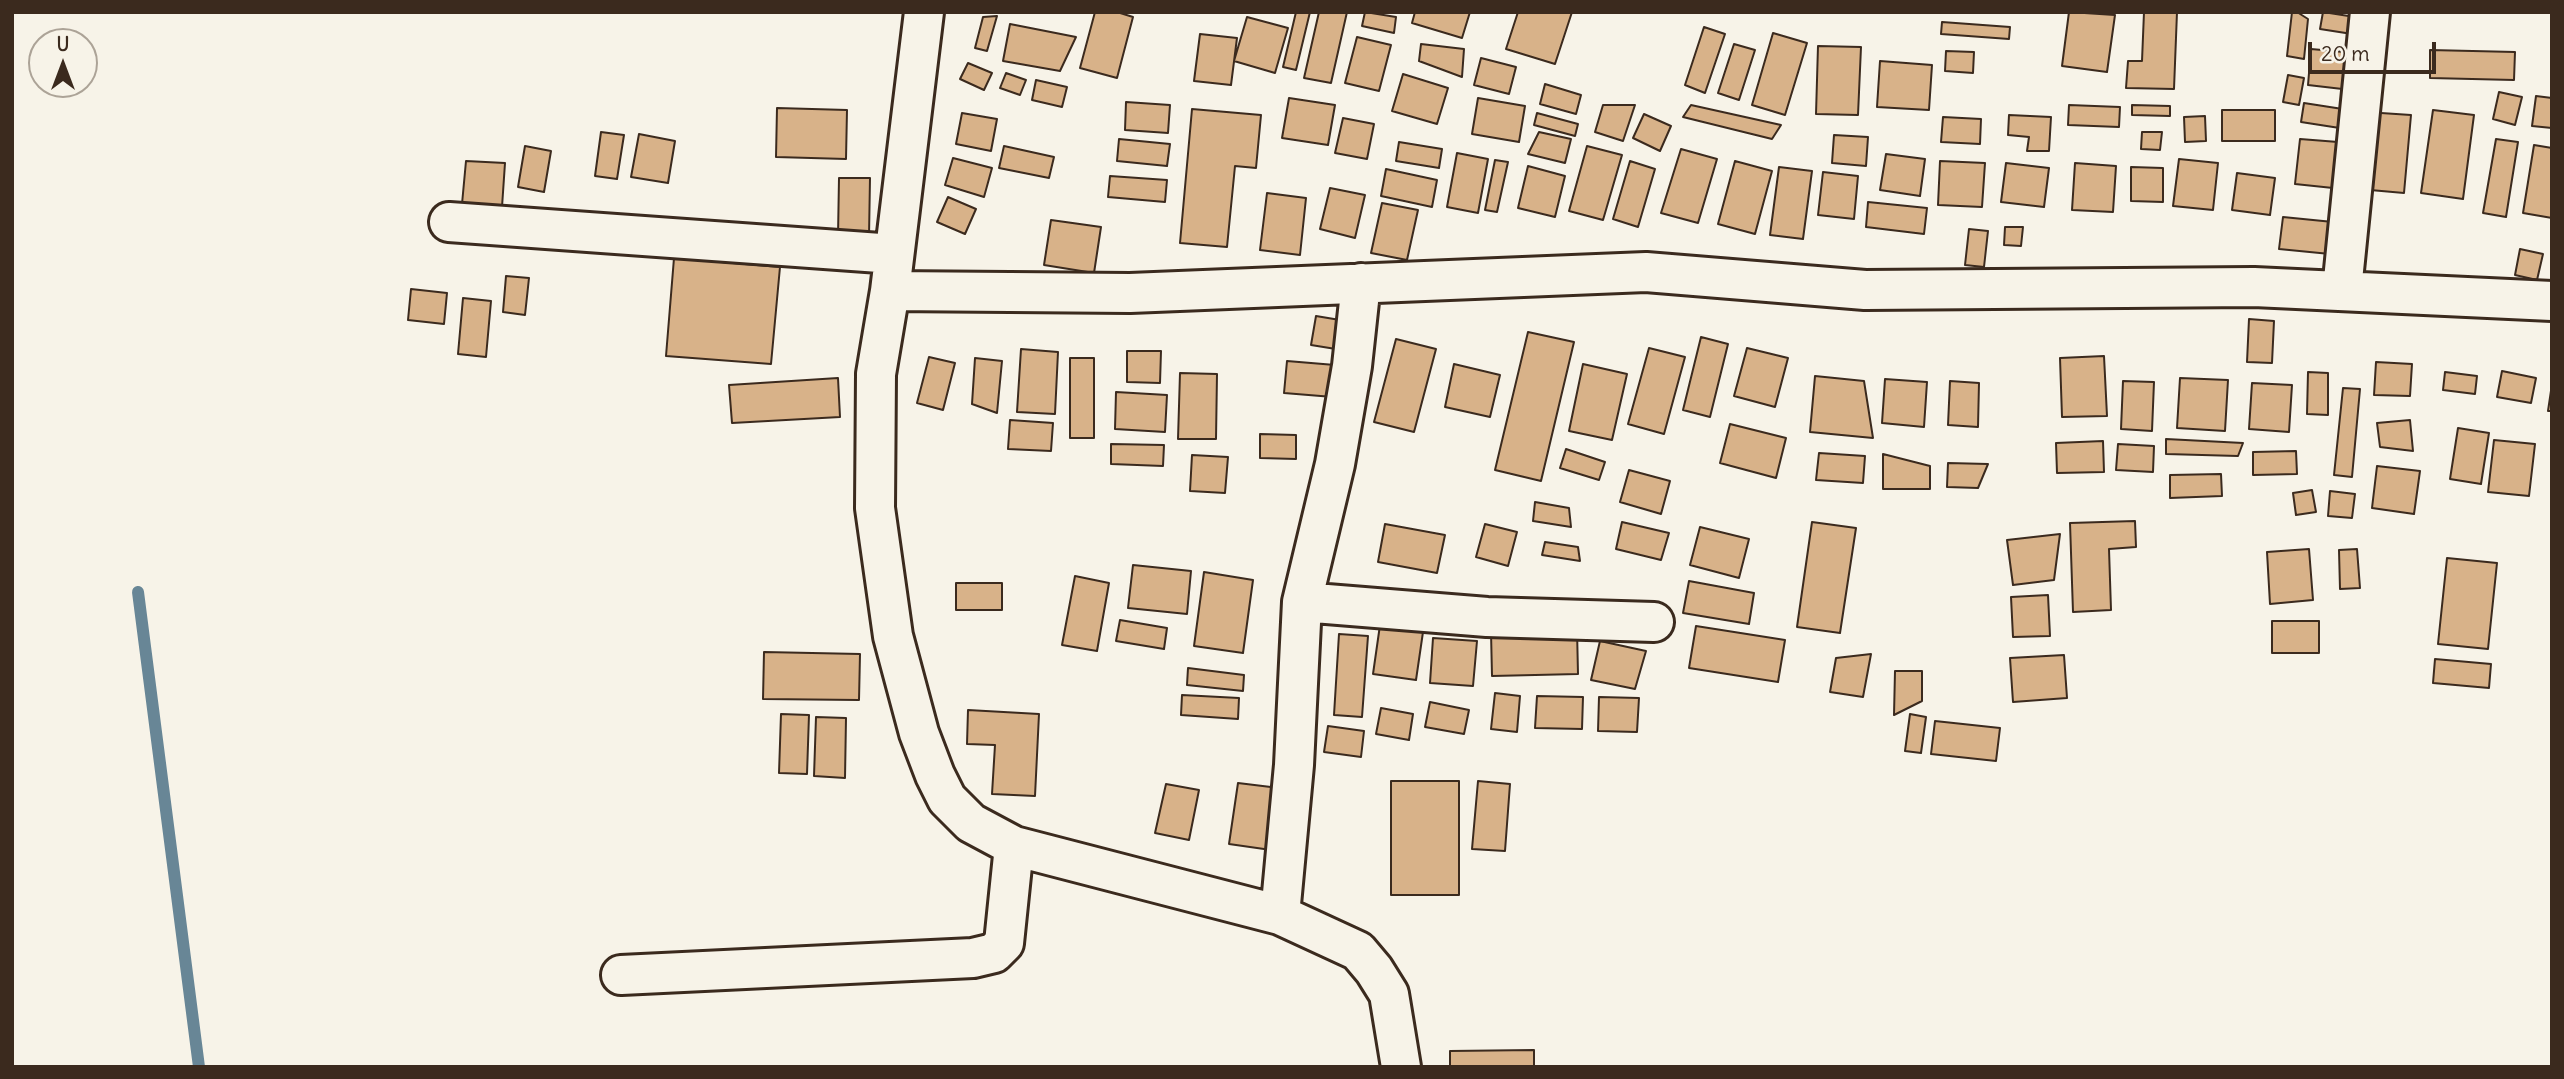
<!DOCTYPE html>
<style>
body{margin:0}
#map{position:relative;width:2564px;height:1079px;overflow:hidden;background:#f7f3e8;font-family:Delius,sans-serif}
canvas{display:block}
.frame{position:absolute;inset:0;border:14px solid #3b2a1e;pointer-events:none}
.north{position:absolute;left:28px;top:28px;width:70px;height:70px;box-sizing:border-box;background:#f7f3e8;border:2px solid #aca397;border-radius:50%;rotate:0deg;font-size:19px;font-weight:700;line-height:28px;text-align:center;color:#3b2a1e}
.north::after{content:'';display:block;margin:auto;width:24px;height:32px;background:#3b2a1e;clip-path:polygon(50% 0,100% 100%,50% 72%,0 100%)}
.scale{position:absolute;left:2308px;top:42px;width:128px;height:32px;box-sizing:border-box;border:4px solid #3b2a1e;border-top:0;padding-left:9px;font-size:21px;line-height:24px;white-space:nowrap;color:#3b2a1e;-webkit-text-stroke:5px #f7f3e8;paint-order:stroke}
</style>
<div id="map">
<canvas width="2564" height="1079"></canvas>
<div class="frame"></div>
<div class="north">U</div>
<div class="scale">20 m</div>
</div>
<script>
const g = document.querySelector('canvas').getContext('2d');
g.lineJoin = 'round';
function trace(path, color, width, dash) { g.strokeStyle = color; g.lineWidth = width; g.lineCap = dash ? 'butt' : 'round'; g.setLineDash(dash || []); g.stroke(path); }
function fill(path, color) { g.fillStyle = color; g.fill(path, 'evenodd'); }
trace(new Path2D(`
 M138,592L199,1067`), '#688696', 12);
const building = new Path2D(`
 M1095,12H1117L1133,17L1117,78L1080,68Z
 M1296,12H1310L1296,70L1283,67Z
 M1319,12H1347L1331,83L1304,78Z
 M1365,12L1396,17L1394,33L1362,26Z
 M1415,12H1470L1462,38L1412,23Z
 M1518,12H1572L1555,64L1506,49Z
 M2069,12L2115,15L2107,72L2062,66Z
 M2144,12H2177L2174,89L2126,88L2128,61H2142Z
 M2292,12H2297L2308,19L2304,59L2287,56Z
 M2323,12L2355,17L2352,34L2320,29Z
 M997,16L987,51L975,48L983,17Z
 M1247,17L1288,28L1275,73L1234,61Z
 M1942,22L2010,27L2009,39L1941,34Z
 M1010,24L1076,37L1060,71L1003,61Z
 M1704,27L1725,34L1705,93L1685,85Z
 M1773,33L1807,43L1785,115L1752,105Z
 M1200,34L1237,38L1231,85L1194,81Z
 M1357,37L1391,45L1379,91L1345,83Z
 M1421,44L1464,49L1462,77L1419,61Z
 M1734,44L1755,50L1739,100L1718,93Z
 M1818,46L1861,47L1858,115L1816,114Z
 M2311,49L2355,53L2351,90L2308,85Z
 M2430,50L2515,52L2514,80L2430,78Z
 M1946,51L1974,52L1973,73L1945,71Z
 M1481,58L1516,67L1509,94L1474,85Z
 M1880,61L1932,65L1929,110L1877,107Z
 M968,63L992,73L984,90L960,79Z
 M1006,73L1026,80L1020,95L1000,88Z
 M1403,74L1448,88L1437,124L1392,111Z
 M2288,75L2304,78L2299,105L2283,102Z
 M1036,80L1067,87L1062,107L1032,100Z
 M1545,84L1581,95L1576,114L1540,104Z
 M2499,92L2522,97L2515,125L2493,119Z
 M2536,96L2552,98V128L2532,126Z
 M1289,98L1335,105L1328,145L1282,138Z
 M1478,98L1525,106L1519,142L1472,134Z
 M1126,102L1170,105L1168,133L1125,130Z
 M2304,103L2349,110L2346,129L2301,122Z
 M1603,105H1635L1623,141L1595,132Z
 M1691,105L1781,125L1772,139L1683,117Z
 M2069,105L2120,107L2119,127L2068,125Z
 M2132,105L2170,106V116L2132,115Z
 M777,108L847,110L846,159L776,157Z
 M1192,109L1261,115L1256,168L1235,166L1227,247L1180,243Z
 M2222,110H2275V141H2222Z
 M2433,110L2474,115L2463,199L2421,193Z
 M2366,112L2411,115L2404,193L2359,189Z
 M962,113L997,119L991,151L956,144Z
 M1537,113L1578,124L1575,136L1534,125Z
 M1644,114L1671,126L1660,151L1633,138Z
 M2009,115L2051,117L2049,151H2027L2029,137L2008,135Z
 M2205,116L2206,141L2185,142L2184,117Z
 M1943,117L1981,119L1980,144L1941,142Z
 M1343,118L1374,124L1367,159L1335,153Z
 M601,132L624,135L617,179L595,176Z
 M1539,132L1571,139L1565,163L1528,154Z
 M2142,132H2162L2160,150L2141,149Z
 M639,134L675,141L668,183L631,177Z
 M1834,135L1868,137L1866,166L1832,163Z
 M1119,139L1170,144L1167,166L1117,161Z
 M2300,139L2338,142L2333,188L2295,184Z
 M2496,139L2518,142L2506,217L2483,213Z
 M1399,142L1442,149L1439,168L1396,161Z
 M2534,145L2552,148V218L2523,213Z
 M525,146L551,151L544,192L518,187Z
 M1004,146L1054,157L1049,178L999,168Z
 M1587,146L1622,155L1603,220L1569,211Z
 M1681,149L1717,159L1698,223L1661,213Z
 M1457,153L1488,159L1478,213L1447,207Z
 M1886,154L1925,159L1920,196L1880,190Z
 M953,158L992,168L984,197L945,185Z
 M2179,159L2218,163L2213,210L2173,206Z
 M1495,160L1508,162L1497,212L1485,210Z
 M466,161L505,163L502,207L462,204Z
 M1630,161L1655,169L1638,227L1613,219Z
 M1735,161L1772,171L1755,234L1718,224Z
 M1940,161L1985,163L1982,207L1938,205Z
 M2006,163L2049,168L2044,207L2001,202Z
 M2075,163L2116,166L2113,212L2072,210Z
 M1528,166L1565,176L1555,217L1518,208Z
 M1779,167L1812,171L1803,239L1770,235Z
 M2131,167L2163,168V202L2131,201Z
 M1386,169L1437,180L1432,207L1381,196Z
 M1823,172L1858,176L1854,219L1818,215Z
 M2237,173L2275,178L2270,215L2232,210Z
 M1110,176L1167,180L1165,202L1108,197Z
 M839,178H870L869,237L838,236Z
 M1330,188L1365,195L1355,238L1320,229Z
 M1267,193L1306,198L1300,255L1260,250Z
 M948,197L976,209L965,234L937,222Z
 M1868,202L1927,208L1924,234L1866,227Z
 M1382,203L1418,210L1407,260L1371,253Z
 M2283,217L2333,222L2330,254L2279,249Z
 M1051,220L1101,227L1094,273L1044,265Z
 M2005,227H2023L2021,246L2004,245Z
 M1969,229L1988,231L1984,267L1965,265Z
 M2520,249L2543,254L2537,280L2515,275Z
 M674,258L780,267L771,364L666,356Z
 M506,276L529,278L525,315L503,312Z
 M411,289L447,293L444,324L408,320Z
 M463,298L491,301L486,357L458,354Z
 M1316,316L1346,321L1342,350L1311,345Z
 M2249,319L2274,321L2272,363L2247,362Z
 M1528,332L1574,342L1541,481L1495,470Z
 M1701,337L1728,344L1710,417L1683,410Z
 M1396,339L1436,349L1414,432L1374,422Z
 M1649,348L1685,357L1664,434L1628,424Z
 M1747,348L1788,358L1775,407L1734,396Z
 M1021,349L1058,352L1055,414L1017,412Z
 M1127,351H1161L1160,383L1127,382Z
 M2104,356L2107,416L2062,417L2060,358Z
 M929,357L955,363L943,410L917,403Z
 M975,358L1002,361L997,413L972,404Z
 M1070,358H1094V438H1070Z
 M1287,361L1335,365L1333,397L1284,393Z
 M2376,362L2412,364L2410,396L2374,395Z
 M1454,364L1500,375L1490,417L1445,407Z
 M1583,364L1627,374L1612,440L1569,431Z
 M2502,371L2536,378L2531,403L2497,397Z
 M2308,372L2328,373V415L2307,414Z
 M2445,372L2477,376L2475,394L2443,390Z
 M1180,373L1217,374L1216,439H1178Z
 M1815,376L1864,381L1873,438L1810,432Z
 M838,378L840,417L732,423L729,385Z
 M2180,378L2228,380L2225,431L2177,428Z
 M1885,379L1927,382L1924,427L1882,423Z
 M1950,381L1979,383L1978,427L1948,425Z
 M2123,381L2154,382L2152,431L2121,429Z
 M2252,383L2292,385L2289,432L2249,429Z
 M2552,384V411H2548Z
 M2343,388L2360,389L2352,477L2334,475Z
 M1116,392L1167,395L1165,432L1115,429Z
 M1010,420L1053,423L1051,451L1008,449Z
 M2410,420L2413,451L2380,447L2377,423Z
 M1730,424L1786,438L1776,478L1720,463Z
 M2458,428L2489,433L2481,484L2450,479Z
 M1260,434L1296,435V459L1260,458Z
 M2166,439L2243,443L2238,456L2166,454Z
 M2494,440L2535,444L2529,496L2488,492Z
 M2103,441L2104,472L2057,473L2056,443Z
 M1111,444L1164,445L1163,466L1111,464Z
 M2118,444L2154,446L2153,472L2116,470Z
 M1566,449L1605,462L1599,480L1560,468Z
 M2296,451L2297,474L2253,475V452Z
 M1819,453L1865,456L1863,483L1816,480Z
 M1883,454L1930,466V489H1883Z
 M1192,455L1228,457L1225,493L1190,491Z
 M1948,463L1988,464L1978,488L1947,487Z
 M2377,466L2420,471L2414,514L2372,508Z
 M1629,470L1670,481L1661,514L1620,502Z
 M2221,474L2222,496L2170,498V475Z
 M2312,490L2316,512L2296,515L2293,493Z
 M2330,491L2355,494L2352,518L2328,516Z
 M1535,502L1569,508L1571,527L1533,521Z
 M2135,521L2136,547L2109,549L2111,610L2073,612L2070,523Z
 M1622,522L1669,533L1661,560L1616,549Z
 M1812,522L1856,528L1840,633L1797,627Z
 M1385,524L1445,535L1437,573L1378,562Z
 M1485,524L1517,532L1508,566L1476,557Z
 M1700,527L1749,539L1739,578L1690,565Z
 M2060,534L2054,580L2013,585L2007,540Z
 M1545,542L1578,547L1580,561L1542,555Z
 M2309,549L2313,600L2270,604L2267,552Z
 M2357,549L2360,588L2340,589L2339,550Z
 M2447,558L2497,563L2488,649L2438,644Z
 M1133,565L1191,571L1187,614L1128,608Z
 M1204,572L1253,580L1243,653L1194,646Z
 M1075,576L1109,583L1097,651L1062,645Z
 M1689,581L1754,593L1749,624L1683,613Z
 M956,583H1002V610H956Z
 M2048,595L2050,636L2013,637L2011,597Z
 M1120,620L1167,628L1164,649L1116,641Z
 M2272,621H2319V653H2272Z
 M1380,625L1423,632L1416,680L1373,674Z
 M1696,626L1785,640L1778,682L1689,668Z
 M1577,629L1578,674L1492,676L1491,632Z
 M1339,634L1368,636L1362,717L1334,715Z
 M1433,638L1477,641L1473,686L1430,683Z
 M1600,641L1646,651L1635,689L1591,680Z
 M764,652L860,654L859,700L763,699Z
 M1871,654L1863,697L1830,692L1836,658Z
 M2064,655L2067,698L2013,702L2010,658Z
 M2435,659L2491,664L2489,688L2433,683Z
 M1188,668L1244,675L1243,691L1187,685Z
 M1895,671H1922V701L1894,715Z
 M1495,693L1520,696L1517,732L1491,729Z
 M1182,695L1239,698L1238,719L1181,715Z
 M1537,696L1583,697L1582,729L1535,728Z
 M1599,697L1639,698L1637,732L1598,731Z
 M1430,702L1469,710L1464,734L1425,727Z
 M1381,708L1413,714L1409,740L1376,734Z
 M968,710L1039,714L1035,796L992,794L995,745L967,744Z
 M781,714L809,715L807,774L779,773Z
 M1910,714L1926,717L1921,753L1905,751Z
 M816,717L846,718L845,778L814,776Z
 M1935,721L2000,728L1996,761L1931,754Z
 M1328,726L1364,731L1361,757L1324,752Z
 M1391,781H1459V895H1391Z
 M1478,781L1510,784L1505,851L1472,849Z
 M1238,783L1279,788L1271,850L1229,844Z
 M1166,784L1199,790L1189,840L1155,833Z
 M1534,1050V1067H1450V1051Z`);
fill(building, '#d8b289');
trace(building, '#3b2a1e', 2);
const minor = new Path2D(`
 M924,12L890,291L876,374L875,508L893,636L919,733L935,775L947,799L971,823L1014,846L1280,915L1358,951L1374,970L1389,994L1401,1067
 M449,222L894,254
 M2342,290L2370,12
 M890,291L1130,293L1646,272L1865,290L2254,287L2552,301
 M1302,602L1487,617L1654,622
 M1280,915L1294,765L1302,602L1335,464L1352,366L1361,283
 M621,975L973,958L994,953L1004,943L1014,846`);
trace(minor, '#3b2a1e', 44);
trace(minor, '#f7f3e8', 38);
</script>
